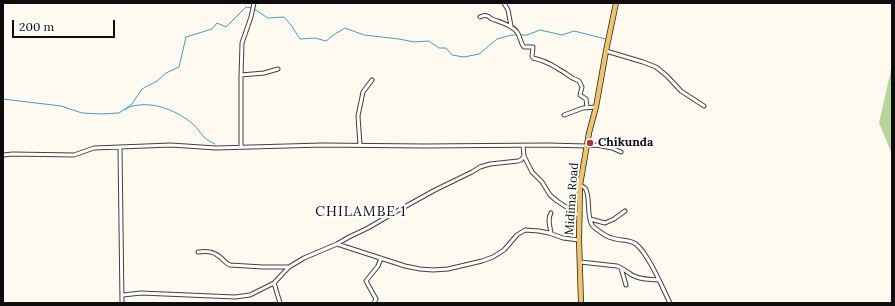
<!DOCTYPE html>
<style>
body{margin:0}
#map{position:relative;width:895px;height:306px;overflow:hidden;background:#fefaef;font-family:Lora,serif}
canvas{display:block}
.frame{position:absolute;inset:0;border:4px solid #0d0d0d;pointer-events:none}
.scale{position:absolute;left:12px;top:20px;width:103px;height:18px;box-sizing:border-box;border:2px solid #0d0d0d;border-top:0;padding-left:5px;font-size:12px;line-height:14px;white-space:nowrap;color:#0d0d0d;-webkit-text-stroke:3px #fff;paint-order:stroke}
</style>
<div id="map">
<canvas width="895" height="306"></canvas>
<div class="frame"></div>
<div class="scale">200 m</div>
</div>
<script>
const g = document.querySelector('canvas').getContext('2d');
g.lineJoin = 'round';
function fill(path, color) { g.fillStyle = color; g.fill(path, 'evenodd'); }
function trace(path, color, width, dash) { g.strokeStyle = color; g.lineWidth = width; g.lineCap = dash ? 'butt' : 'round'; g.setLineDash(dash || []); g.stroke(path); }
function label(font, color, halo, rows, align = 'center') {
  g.font = font + ' Lora,serif'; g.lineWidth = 4; g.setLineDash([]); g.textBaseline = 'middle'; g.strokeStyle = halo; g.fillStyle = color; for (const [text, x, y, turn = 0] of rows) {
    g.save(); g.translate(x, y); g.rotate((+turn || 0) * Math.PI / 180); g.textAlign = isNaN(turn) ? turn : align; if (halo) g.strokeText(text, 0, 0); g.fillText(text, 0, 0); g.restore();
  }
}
fill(new Path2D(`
 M892,65V154L879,123Z`), '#bad59b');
trace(new Path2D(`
 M254,9L268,18L284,17L291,25L300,39L315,38L326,41L335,34L345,28L364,35L399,39L414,42L429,41L439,48H446L452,55L464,57L479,54L497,39L512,35H517
 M521,35H527L540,30L562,35L574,31L606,39
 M3,99L61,106L82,113L102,114L119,113L132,104L142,89L157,81L166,73L179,67L186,37L212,29L217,23L226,27L246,7L252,8
 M125,110C127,108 130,107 133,106C154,101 178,111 194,125C198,129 200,133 204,137C207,140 211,142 215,144`), '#449bc3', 1);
const street = new Path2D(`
 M504,3L508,10L511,26
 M480,17C482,16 485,15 487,16C489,16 490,18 492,19C500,22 512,25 517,32C521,37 520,43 524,47H533L532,56L533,58C542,60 549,63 557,68C559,70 563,71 565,73C570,77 573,79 579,81L582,87L580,95L586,99L587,107
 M606,51L643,62L656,67L667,76L681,91L704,106
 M241,75L264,73L278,69
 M564,115L583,108L596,107
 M360,145L358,116L363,92L372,80
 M523,145L524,156L532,172L542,182L550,195L557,201L580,216
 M241,147V77L242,43L251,17L254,3
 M120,148L122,303
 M3,155L13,154L74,155L94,148L171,145L216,148L322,145L424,146L548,145L587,146L596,145L612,148L621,152
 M580,185C582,186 584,187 585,188C591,195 586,216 592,225C593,227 596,229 599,231C603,234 607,237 612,238C620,241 629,239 636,244C649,255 662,287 670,303
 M551,213C547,219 550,226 551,233
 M590,219L605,223L614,219L625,211
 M337,244L405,266L420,269L433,270L448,269L482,261L493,257L504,250L517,235L525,230L539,231L549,233L563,238L579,240
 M198,252C207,251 213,251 220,257C224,260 225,263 230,265L263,267H289
 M580,262L617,266C623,268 627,272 632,275C640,280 649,279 658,280
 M621,268L626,285
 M274,283L280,303
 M123,295L141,293L235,297L250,295L274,283L289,267L304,258L337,244L349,237L368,228L390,215L435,190L472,172L480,167L490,164L518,161L521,160L524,156
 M374,303L376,299L366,281L378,266L381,258`);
const primary = new Path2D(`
 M581,303L579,240L580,185L589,133L596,107L606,51L616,3`);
trace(street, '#404040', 5);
trace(primary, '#1e1e1e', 6);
trace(street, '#fff', 3);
trace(primary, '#eec46e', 4.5);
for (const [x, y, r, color] of [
 [590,143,4,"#b33041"]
]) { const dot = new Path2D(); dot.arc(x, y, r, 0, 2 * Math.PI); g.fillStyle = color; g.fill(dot); trace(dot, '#fff', 1.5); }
label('bold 12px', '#0d0d0d', '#fff', [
 ["Chikunda",598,143]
], 'left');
label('12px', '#0d0d0d', '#fff', [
 ["Midima Road",572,199,-86]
]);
g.letterSpacing = '1px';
label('14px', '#0d0d0d', '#fff', [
 ["CHILAMBE 1",361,212]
]);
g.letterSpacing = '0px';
</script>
